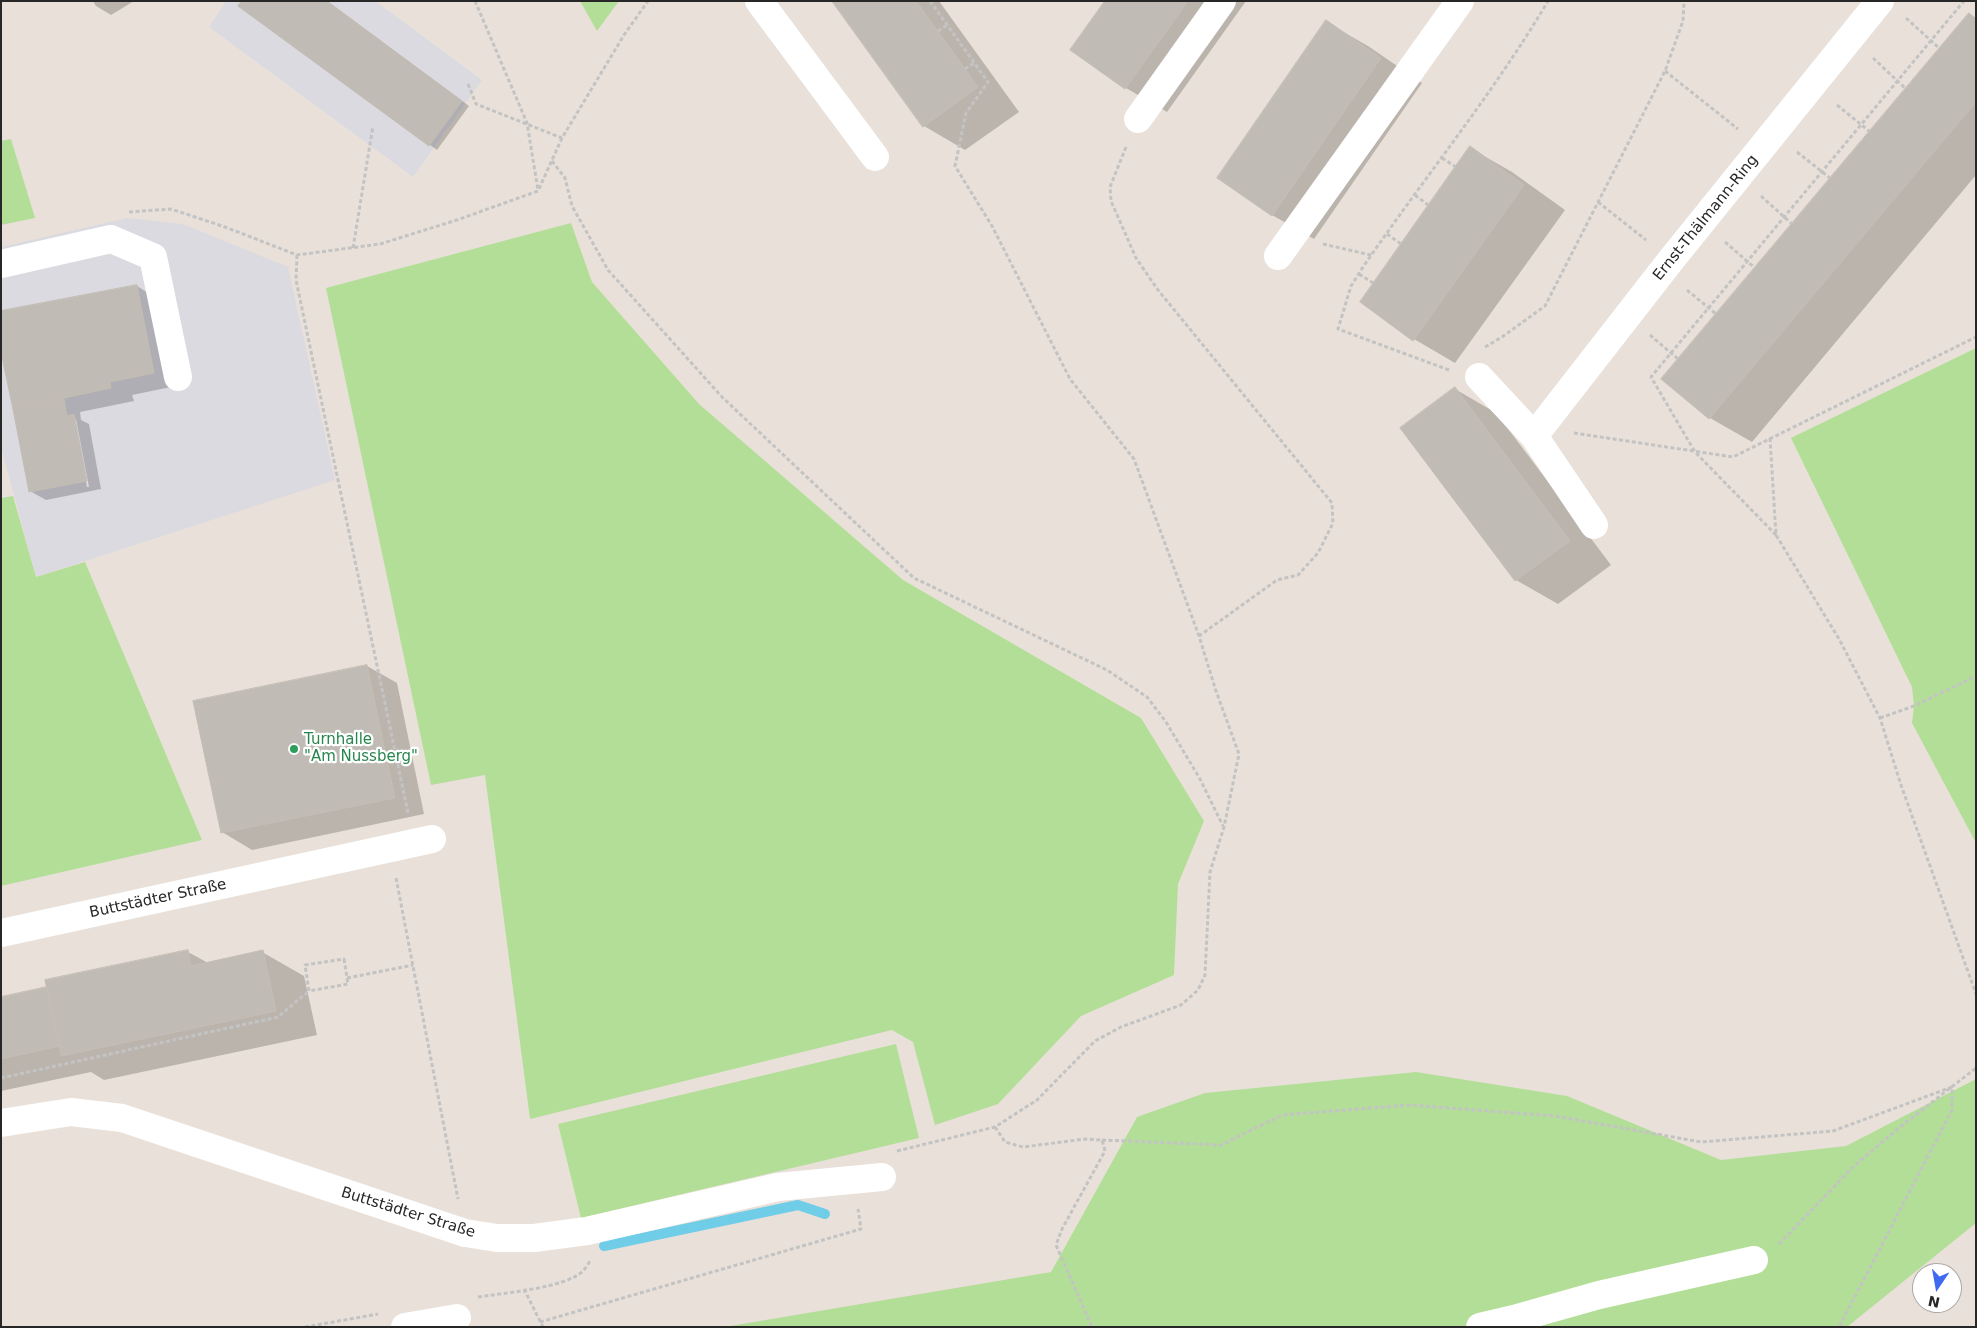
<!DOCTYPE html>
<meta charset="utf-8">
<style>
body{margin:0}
#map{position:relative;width:1977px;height:1328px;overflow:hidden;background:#e9e1d9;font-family:"DejaVu Sans",sans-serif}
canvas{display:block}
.frame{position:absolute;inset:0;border:2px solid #272727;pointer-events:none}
.north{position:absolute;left:1912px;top:1263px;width:50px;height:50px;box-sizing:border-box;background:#fff;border:1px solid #a9a9a9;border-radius:50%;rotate:192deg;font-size:14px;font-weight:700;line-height:20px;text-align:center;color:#272727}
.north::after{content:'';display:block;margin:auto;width:18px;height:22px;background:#3f69f0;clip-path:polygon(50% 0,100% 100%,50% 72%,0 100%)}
</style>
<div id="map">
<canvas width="1977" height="1328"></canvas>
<div class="frame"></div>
<div class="north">N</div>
</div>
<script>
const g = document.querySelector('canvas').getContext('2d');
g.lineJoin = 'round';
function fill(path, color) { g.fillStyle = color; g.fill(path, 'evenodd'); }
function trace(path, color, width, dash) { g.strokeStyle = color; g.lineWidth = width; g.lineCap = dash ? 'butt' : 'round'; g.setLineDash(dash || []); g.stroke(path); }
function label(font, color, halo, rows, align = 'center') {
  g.font = font + ' "DejaVu Sans",sans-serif'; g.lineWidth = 4.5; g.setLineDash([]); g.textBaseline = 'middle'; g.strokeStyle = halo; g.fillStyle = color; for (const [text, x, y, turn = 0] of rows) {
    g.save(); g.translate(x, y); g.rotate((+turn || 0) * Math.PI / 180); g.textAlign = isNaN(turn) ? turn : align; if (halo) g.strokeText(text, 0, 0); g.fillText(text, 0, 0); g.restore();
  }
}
fill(new Path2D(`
 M226,1H375L482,80L413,177L209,27Z
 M127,218L183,224L288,267L335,480L36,577L1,447V247Z`), '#dbdae1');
fill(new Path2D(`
 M580,1H619L597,31Z
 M11,139L35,218L1,225V141Z
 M571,223L592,282L699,404L903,580L1141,718L1204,821L1178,884L1174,975L1081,1016L998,1104L935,1125L913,1042L892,1030L530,1119L485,775L431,785L326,288Z
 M1976,348V843L1912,723L1914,706L1912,687L1791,438Z
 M13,496L36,577L85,562L202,840L1,886V498Z
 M896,1044L919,1138L581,1218L558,1124Z
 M1416,1072L1567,1096L1721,1160L1846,1146L1976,1079V1223L1847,1327H724L1051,1272L1137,1117L1205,1093Z`), '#b3de97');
fill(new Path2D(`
 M93,1H134L111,15L96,6Z
 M326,1L469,106L437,150L240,6Z
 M834,1H939L1019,112L965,150L924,126Z
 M1106,1H1246L1167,112L1126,88L1072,50Z
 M1969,14L1976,18V175L1752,442L1710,418Z
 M1326,22L1368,46L1422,83L1314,239L1272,215Z
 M1470,148L1512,172L1565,210L1455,363L1414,339Z
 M137,286L159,300L176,386L132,395L134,401L80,412L81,420L89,424L101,489L46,500L30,491L14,408ZM73,419H76L89,487H87Z
 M1455,389L1496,413L1611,565L1558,604L1516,580L1402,428Z
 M367,666L397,683L424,814L252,850L222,832Z
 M188,952L208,963L262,952L304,976L317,1035L104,1080L91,1072L1,1091V998L48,988Z`), '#0003');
trace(new Path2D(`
 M604,1246L798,1205L825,1214`), '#70cde7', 10);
const building = new Path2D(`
 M242,1H327L462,101L429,146L238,6Z
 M832,1H916L978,87L923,127Z
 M1105,1H1188L1125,89L1070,50Z
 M1969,13L1976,19V102L1709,419L1661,379Z
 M1326,20L1381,58L1272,216L1217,178Z
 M1470,146L1524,185L1413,341L1360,302Z
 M137,285L154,373L110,382L111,388L13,409L1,352V311Z
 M1455,387L1570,541L1515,581L1400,428Z
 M64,399L67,416L74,414L87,481L29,492L13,409Z
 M367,665L395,798L221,833L193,701Z
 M188,950L191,966L263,950L276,1011L61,1056L45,980Z
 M47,987L60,1046L1,1059V997Z`);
fill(building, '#c1bbb6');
trace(building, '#c4bdb3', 1);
trace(new Path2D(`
 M475,1L527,123L538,190
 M1906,18L1939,48
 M938,31L947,25
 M1873,58L1905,88
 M965,69L974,63
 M1665,71L1738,129
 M468,84L476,104L562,138
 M1837,105L1869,131
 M1126,147L1110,187L1111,201L1136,258L1158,290L1332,503L1333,523L1318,553L1298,575L1277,580L1199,636
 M1797,152L1830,178
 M1442,158L1456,167
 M552,161L565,178L572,206L608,270L722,397L914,578L1107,670L1147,697L1166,722L1200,779L1223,826
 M1415,195L1428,205
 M1761,196L1792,224
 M1598,202L1646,240
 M129,212L171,209L225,227L297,255L380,244L457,220L538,191L562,138L624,35L648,1
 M1387,234L1401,244
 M1725,242L1755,268
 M1323,244L1371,255
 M353,248L373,126
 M297,255L296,280L408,813
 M1359,274L1373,283
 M1687,290L1716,314
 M1650,335L1678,359
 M1485,347L1502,337L1545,306L1665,71L1683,21L1684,1
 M1449,370L1338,329L1351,286L1363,267C1424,178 1493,94 1548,1
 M1574,433L1733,457L1976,337
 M1770,438L1776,535L1839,639L1880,718L1901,785L1976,994
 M1776,535L1695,452L1651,377L1964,1
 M1880,718L1914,706L1976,676
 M396,878L458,1199
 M344,959L348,984L309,991L305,965Z
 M347,978L413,965
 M1,1078L278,1017L309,991
 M995,1127L1005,1142L1023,1147L1085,1139L1102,1140L1105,1151L1062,1229L1056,1245L1092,1327
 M1102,1140L1221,1145L1282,1115L1410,1105L1555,1116L1701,1142L1833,1131L1952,1087V1110L1839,1327
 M897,1151L995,1127L1037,1100L1095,1041L1121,1027L1181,1005L1198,990L1205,975L1210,872L1224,827L1239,754L1216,691L1199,636L1134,459L1070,379L992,226L955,166L966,113L988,82L930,1
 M1779,1244L1855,1165L1900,1127L1976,1068
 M524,1289L543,1327
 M478,1297C503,1293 566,1288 583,1271C586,1268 588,1264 590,1261
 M540,1322L861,1229L858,1209
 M305,1327L378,1314`), '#c3c3c3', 3, [4, 2.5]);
trace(new Path2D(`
 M759,1L875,157
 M1138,119L1222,1
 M1278,256L1460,1
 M1,264L111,239L153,257L178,377
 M1479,377L1534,436L1594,525
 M1534,436L1671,260L1880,1
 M1,933L432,839
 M1,1123L71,1112L122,1118L465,1233L497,1238H534L587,1231L778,1187L882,1177
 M405,1327L457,1318
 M1480,1327L1514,1319L1599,1295L1754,1260`), '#fff', 28);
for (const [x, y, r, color] of [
 [294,749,5,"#2e9e5b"]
]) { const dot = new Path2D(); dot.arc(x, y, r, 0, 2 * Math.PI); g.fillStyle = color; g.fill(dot); trace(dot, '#fff', 2); }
label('15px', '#272727', '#fff', [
 ["Ernst-Thälmann-Ring",1706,218,-51],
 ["Buttstädter Straße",158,899,-12],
 ["Buttstädter Straße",408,1213,17]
]);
label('15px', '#27864d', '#fff', [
 ["Turnhalle",304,740],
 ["\"Am Nussberg\"",304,757]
], 'left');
</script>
